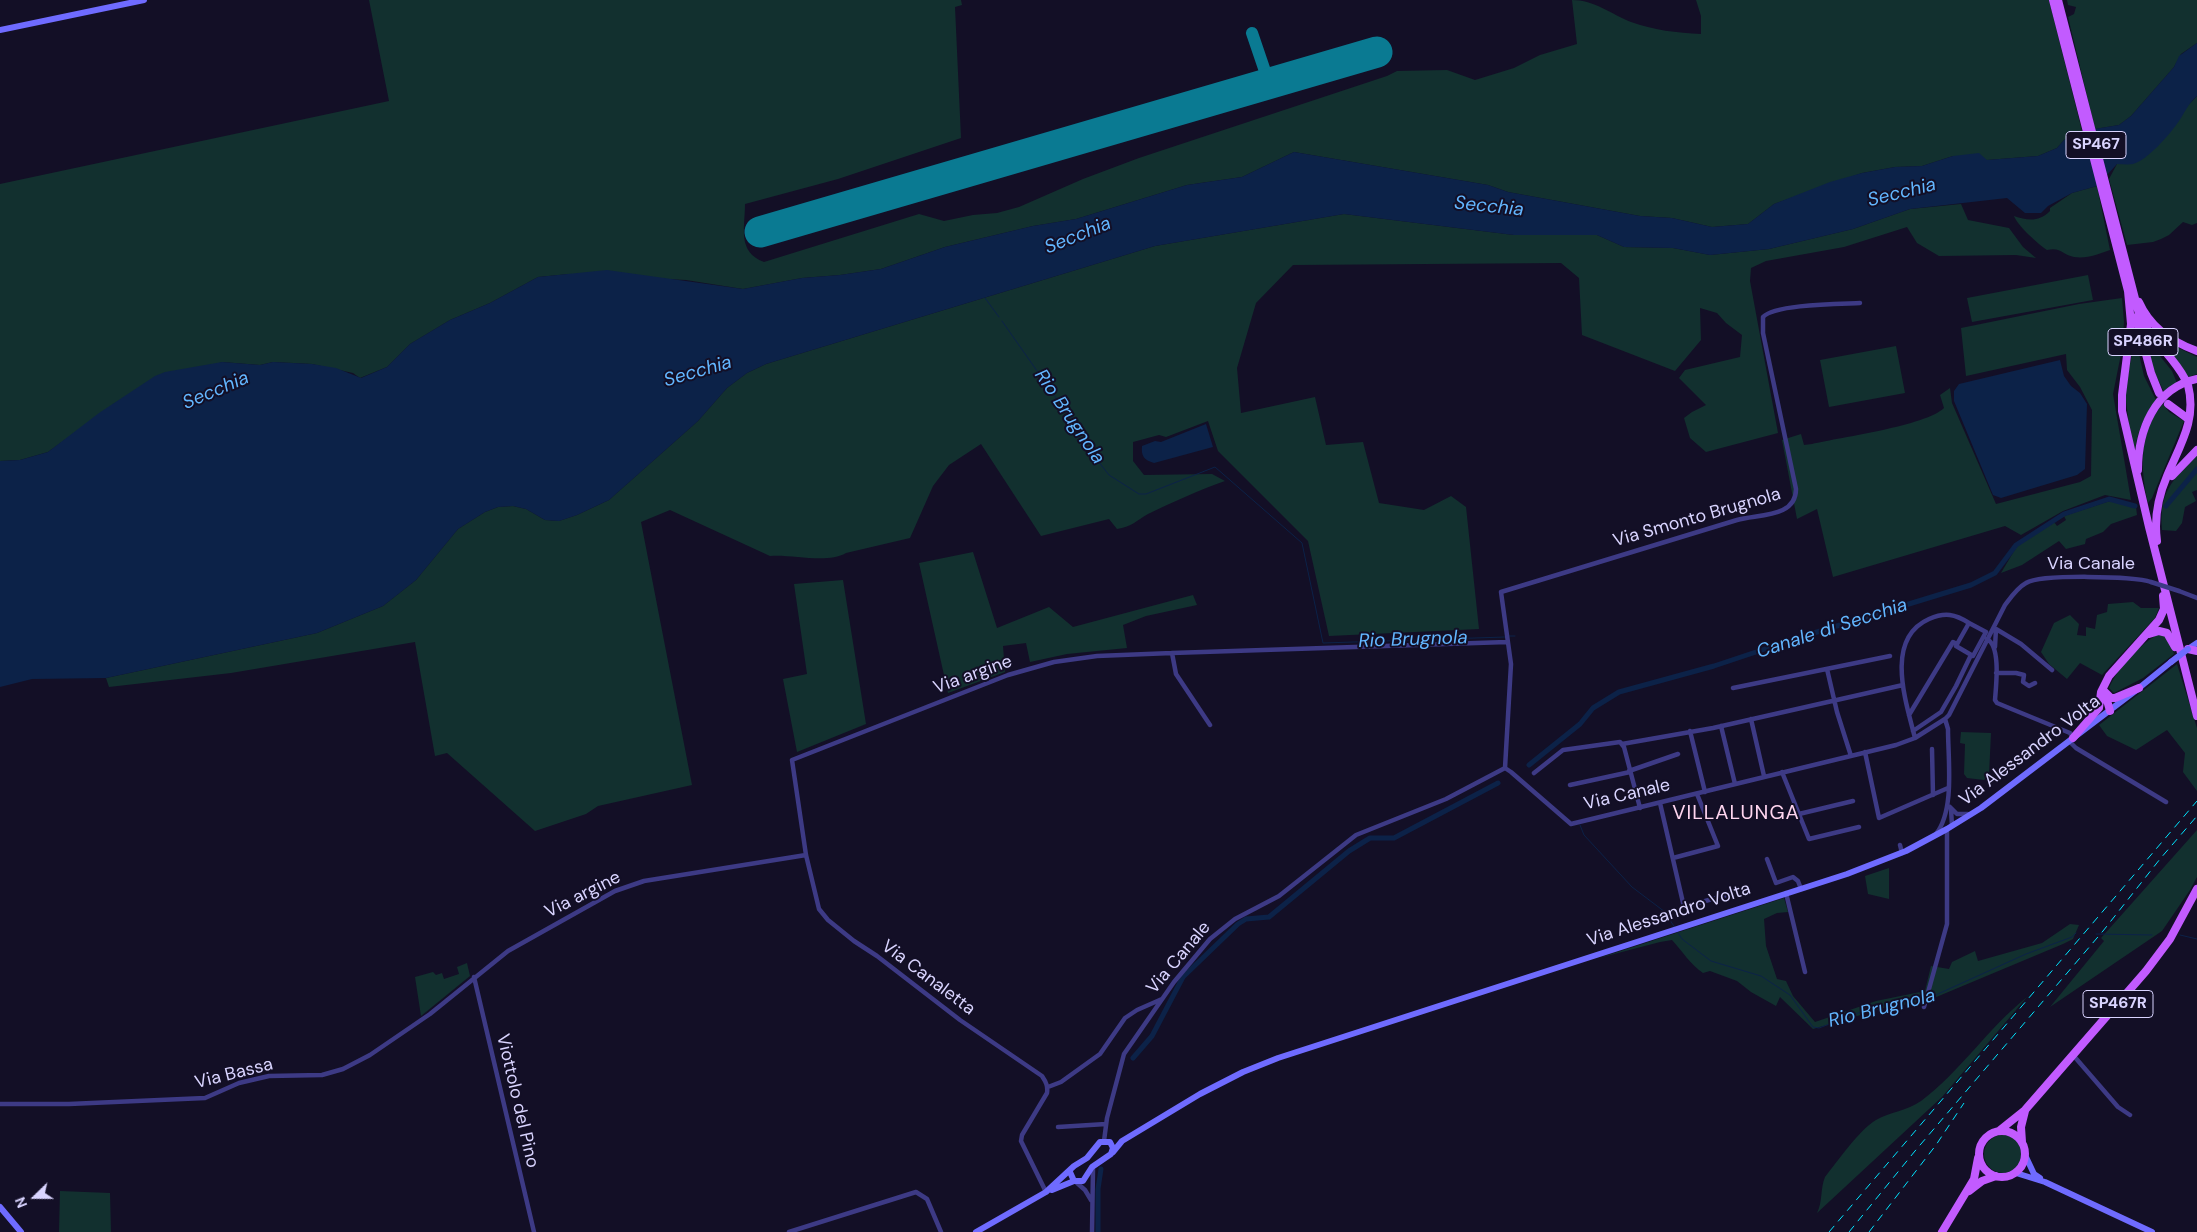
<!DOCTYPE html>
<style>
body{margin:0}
#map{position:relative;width:2197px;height:1232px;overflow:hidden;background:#130f26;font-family:"DM Sans",sans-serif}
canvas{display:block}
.north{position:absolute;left:10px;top:1172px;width:50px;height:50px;-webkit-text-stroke:4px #130f26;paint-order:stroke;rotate:248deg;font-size:14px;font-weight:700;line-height:20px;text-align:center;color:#d9d4ff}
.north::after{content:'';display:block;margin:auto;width:18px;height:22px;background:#d9d4ff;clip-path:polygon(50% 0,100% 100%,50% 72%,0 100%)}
</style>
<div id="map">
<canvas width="2197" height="1232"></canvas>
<div class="north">N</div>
</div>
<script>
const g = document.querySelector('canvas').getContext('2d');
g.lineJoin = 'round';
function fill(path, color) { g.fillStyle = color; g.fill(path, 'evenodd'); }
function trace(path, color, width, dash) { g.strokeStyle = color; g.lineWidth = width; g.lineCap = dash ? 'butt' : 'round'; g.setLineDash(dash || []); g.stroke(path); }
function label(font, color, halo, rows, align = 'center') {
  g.font = font + ' "DM Sans",sans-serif'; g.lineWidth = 4; g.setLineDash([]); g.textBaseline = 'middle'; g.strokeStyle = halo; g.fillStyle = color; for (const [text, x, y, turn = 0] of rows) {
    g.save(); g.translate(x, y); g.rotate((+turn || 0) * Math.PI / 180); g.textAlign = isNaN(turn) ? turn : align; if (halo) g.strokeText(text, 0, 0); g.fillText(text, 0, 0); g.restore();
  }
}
fill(new Path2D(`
 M369,0H961L962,5L955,7L961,138L838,179L745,204C745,228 737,252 764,262L919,214L944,221L973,215L997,213L1019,207L1083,179L1139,158L1387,76L1397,71L1447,70L1475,80L1514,68L1540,55L1577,44L1572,0C1594,0 1611,14 1631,22C1653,30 1677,33 1701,34V16L1696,0H2049L2082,131L2064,140L2057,148L2038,156L1987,160L1953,156L1922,166L1895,167L1862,173L1774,204L1748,224L1712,227L1672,218L1640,216L1508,192L1488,185L1294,152L1242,177L1187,185L1076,219L1033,226L945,247L881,269L840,275L802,278L743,289L686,280L569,274L538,277L490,303L450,320L410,344L387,367L360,378L353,373L312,364L273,362L260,365L222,362L115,403L48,452L20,460L0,461V184L389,101Z
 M2067,0H2197V43L2181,54L2174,67L2131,116L2119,125L2095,129L2068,17L2074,14L2076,7L2068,5Z
 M2197,96V223L2192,225L2183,222L2169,235L2161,239L2153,242L2127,245L2109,179L2117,164H2132Z
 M2097,186L2110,250C2099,254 2087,259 2074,257C2062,255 2062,247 2047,250C2038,244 2017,225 2014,216C2028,221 2039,222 2050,211V208L2072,193Z
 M1961,204L1968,220L2009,228L2023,247L2036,258L2016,255L1939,256L1917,243L1907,227L1844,247L1766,261L1751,268L1750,281L1778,433L1706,452L1690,438L1684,418L1692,412L1706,405L1679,378L1685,370L1740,357L1742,335L1726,323L1717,313L1700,308L1701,340L1675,371L1582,335L1579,278L1561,263L1293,265L1256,303L1237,368L1241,413L1315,397L1326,445L1363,442L1379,503L1424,510L1451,496L1466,507L1479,629L1329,636L1308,541L1218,451L1208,421L1166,437L1159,435L1133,442V461L1144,475L1212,474L1225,481C1199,490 1173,502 1148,514C1136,521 1131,527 1117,529L1109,519L1041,536L981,444L949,465L933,486L910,538L846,553C827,564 792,554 770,556L670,510L641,522L692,785L598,806L586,814L535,831L447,753L435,756L415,642L231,673L109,687L106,678L317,633L383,606L416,580L458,529L485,512L498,507L513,506L526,509L545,520L559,521L577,515L609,500L698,421L727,388L747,373L766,364L1155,246L1344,214L1514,235H1597L1624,247L1673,248L1710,255L1769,249L1853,229L1910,209Z
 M2088,275L2093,300L1972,322L1967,298Z
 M2122,298L2124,322L2122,349L2113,394L2131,500L2105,495L2063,511L2021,535L2005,526L1833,577L1817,509L1797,519L1782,440L1801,434L1804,445L1812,444C1842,437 1925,426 1944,408L1940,395L1950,388L1952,403L1996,504L2080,482L2091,476L2092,410L2080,387L2067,370L2066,354L1966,376L1961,328L2079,304Z
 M2152,331L2166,342L2197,357V374L2188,377L2178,362Z
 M2135,336L2144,376L2156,400C2145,415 2136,433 2135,452L2130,434L2125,392Z
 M2144,336L2172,371L2177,383L2164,392L2154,371Z
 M1896,346L1905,393L1829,407L1820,360Z
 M2163,404L2169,412L2184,421L2152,498L2148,503C2140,469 2139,432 2163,404Z
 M2197,455V490L2192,492L2196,501L2185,507L2182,523L2176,531L2162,530C2159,491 2172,481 2197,455Z
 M2110,501L2136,507L2137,515L2111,524L2103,532L2086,539L2085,544L2066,549L2059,541L2022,565L2001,573L2017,546L2054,522L2057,526L2066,520L2064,516Z
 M973,552L997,628L1049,607L1073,627L1193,595L1197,605L1146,616L1123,625L1127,648L1067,654L1030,662L1026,643L1003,646L1005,672L948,693L919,563Z
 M843,580L866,724L797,752L783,679L807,674L794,584Z
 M2133,602L2141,608H2159L2155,618L2102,675L2080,663L2067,679L2049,664L2041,652L2054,623L2070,615L2079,624L2077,635L2086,636V627L2095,629L2097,615L2107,612L2108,604Z
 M2160,633L2170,640L2174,654L2143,678L2114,693L2109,688C2118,667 2140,644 2160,633Z
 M2177,664L2197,728V791L2183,772L2185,753L2167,730L2136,750L2107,736L2099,725Z
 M1961,732L1991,733L1989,775L1984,780L1967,778L1964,774L1965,744L1960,743Z
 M2197,830V877L2190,890L2162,931L2050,1007L2104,941L2101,938Z
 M1889,868V899L1868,894L1865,876Z
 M1784,898L1788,912L1777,913L1764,919L1766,946L1777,979L1786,981L1793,996L1815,1022L1876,1001L1925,991L1931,966L1949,969L1952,962L1975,951L1978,961L2042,943L2070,924L2079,925L2073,939L2063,944L1922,1003L1891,1006L1813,1029L1780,997L1776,1006L1751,992L1737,981L1710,971L1703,973C1690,964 1683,952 1672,940L1660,942L1599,958Z
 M467,963L470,976L421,1016L415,977L433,972L436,975L442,973L444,979L459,974L457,967Z
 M2027,997L1942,1097L1817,1213C1823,1201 1820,1189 1825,1177C1837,1162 1860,1129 1876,1120C1890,1112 1907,1111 1921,1101C1961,1071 1988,1028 2027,997Z
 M1984 1154a19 19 0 1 1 38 0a19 19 0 1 1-38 0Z
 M60,1191L110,1193L111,1232H59Z`), '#12302f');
fill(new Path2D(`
 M2197,43V96C2188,104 2185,112 2179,121C2170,134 2148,160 2133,164C2128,165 2122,164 2117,164L2097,186L2072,193L2048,206L2041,213H2025L2007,198L1910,209L1853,229L1769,249L1710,255L1673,248L1624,247L1597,235H1514L1344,214L1155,246L766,364L747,373L727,388L698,421L609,500L577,515L559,521L545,520L526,509L513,506L498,507L485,512L458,529L416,580L383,606L317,633L106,678L32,679L0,687V461L20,460L48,452L99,413L155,376L165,372L222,362L260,365L273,362L312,364L336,368L361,378L387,367L410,344L450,320L490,303L538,277L607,270L743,289L802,278L840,275L881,269L945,247L1033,226L1076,219L1187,185L1242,177L1294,152L1488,185L1508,192L1640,216L1672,218L1712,227L1748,224L1774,204L1830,182L1862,173L1895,167L1922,166L1953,156L1979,153L1987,160L2038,156L2057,148L2064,140L2082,131L2119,125L2131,116L2174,67L2179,56Z
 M2060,360L2064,376L2071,386L2080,393L2087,404L2085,469L2077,475L2001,498L1993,495L1954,401V391L1959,384Z
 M1206,424L1213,447L1154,463C1144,460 1141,456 1142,446L1155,441L1161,442Z`), '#0c2248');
trace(new Path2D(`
 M985,298L999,317
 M1002,321L1068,415L1073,418L1079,437L1109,475L1139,494H1146L1215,467L1302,543L1323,643L1505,637
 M1509,636H1515
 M1580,825L1584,835L1632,887L1665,912L1675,928
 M1677,931L1682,939L1711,961L1761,976L1790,995L1813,1027L1819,1028L1874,1007L1925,999
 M2096,934L2152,935
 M2180,935L2197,939
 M1929,998L2026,954L2072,937L2076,933`), '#0c2248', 1);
trace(new Path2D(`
 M2166,506L2197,469
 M1529,765L1580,724L1593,708L1619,692L1714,666L1804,636L1971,585L1995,573L2016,545L2064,514L2109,499L2135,506
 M1133,1058L1152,1036L1183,977L1238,924L1246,919L1269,917L1349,851L1370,838H1394L1498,783
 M1098,1232V1189L1101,1169`), '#0c2248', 5);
trace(new Path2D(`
 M1252,33L1269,83`), '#0a7a92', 12);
trace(new Path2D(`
 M760,232L1377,52`), '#0a7a92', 31);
trace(new Path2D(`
 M2179,591L2197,598
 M1969,623L1986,632L1973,656L1956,646Z
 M1987,639C2001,646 1996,686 1995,700L1997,703L2070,733L2073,738
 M1995,647L1996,629L2021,644L2052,670
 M1172,653L1176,674L1210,725
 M1827,669L1837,712L1851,756
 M1996,673H2016L2024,675L2023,682L2029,686L2035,683
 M1733,688L1890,656
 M1909,715L1953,642L1957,644
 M1751,719L1764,776
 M1721,726L1735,784
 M1690,731L1705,792
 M1913,731L1941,712L1956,686L1971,655
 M1915,738C1906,702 1884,639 1929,619C1945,612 1955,614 1969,623
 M2069,741L2076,748L2166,802
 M1622,744L1713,728L1903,685
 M1932,749L1933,795
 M1865,752L1879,818L1948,788
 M1505,768L1511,664L1501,592L1737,520C1758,514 1796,518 1796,489L1763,333V317C1775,304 1841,304 1860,303
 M1505,768L1511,772L1571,824L1896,745L1915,738L1945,719L1949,715L2005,605C2011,597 2017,588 2026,583C2041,574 2134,576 2151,582
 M1629,771L1678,754
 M1782,772L1809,839L1859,827
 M1534,773L1563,750L1620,742L1624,747L1640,808
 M1570,785L1630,772
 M1660,803L1684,907L1730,894
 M1950,807L1957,814H1968
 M1951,809L1952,826
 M1799,814L1853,801
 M1936,834C1955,810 1948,760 1948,729L1945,719
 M1900,845L1902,853
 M1673,858L1718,846L1697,794
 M1767,859L1776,883L1793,877L1798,881L1801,889
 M1786,893L1805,972
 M474,977L534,1232
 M1924,1007L1947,924V829
 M2073,1055L2118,1107L2130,1115
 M1048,1087L1061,1082L1100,1054L1125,1018L1137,1010L1162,999
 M0,1104H69L205,1098L239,1083L269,1076L322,1075L343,1069L370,1055L430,1014L508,951L615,891L644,881L806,855
 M1058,1127L1106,1124
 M1104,1141L1107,1118L1124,1054L1174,982L1210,939L1235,919L1279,896L1356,835L1446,799L1505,768
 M1077,1183L1085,1190L1091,1200
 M1046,1192L1021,1141L1022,1135L1047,1093C1048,1086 1046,1082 1042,1076L960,1020L877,956L854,941L828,920L819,909L806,855L792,760L1008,675L1054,662L1097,656L1172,653L1507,642
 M789,1232L916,1192L927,1199L941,1232
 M1092,1232L1093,1169`), '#3d3a85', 4.5);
trace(new Path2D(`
 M0,30L144,0
 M2188,649L2197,643
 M1113,1152L1122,1141L1200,1094L1243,1072L1278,1058L1847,874L1906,851L1947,829L1981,808L2139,688L2171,662
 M2026,1157L2034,1174L2040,1178
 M2016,1173L2045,1182L2152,1232
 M1052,1190L1074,1181
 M0,1207L21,1232
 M976,1232L1046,1192L1074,1166L1087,1158L1100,1142H1110L1113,1148L1111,1154L1092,1167L1083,1181H1074L1070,1172`), '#6f6bff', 6);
trace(new Path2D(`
 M2053,0L2128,291L2131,324L2122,395V411L2149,527L2197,716
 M2058,0L2139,314C2150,340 2173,355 2185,379
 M2139,302C2150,327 2172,342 2197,351
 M2136,317L2151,373L2159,393
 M2168,404L2187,418
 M2138,470C2138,431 2154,388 2197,379
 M2172,476L2197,450
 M2157,541C2154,519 2158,497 2167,476C2180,445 2197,420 2188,385
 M2149,634L2159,631L2167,633L2175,647
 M2188,649L2197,651
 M2104,691L2111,698H2115L2139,688
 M2105,693L2110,711
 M2073,738L2099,708L2101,692L2109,676L2159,620L2164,609L2163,596
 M2000,1130L2025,1110L2146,971L2170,939L2197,889
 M1979 1154a23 23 0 1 1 46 0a23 23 0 1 1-46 0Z
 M2022,1142L2021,1127L2025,1111
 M1969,1191L1982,1181L1996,1176
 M1942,1232L1974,1179L1978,1158`), '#c25bff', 8);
trace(new Path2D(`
 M1829,1232L2197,801
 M1849,1232L1915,1151L2103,931L2160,859L2197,816
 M1869,1232L1936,1145L1964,1103`), '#00e5ff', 1, [8, 6]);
trace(new Path2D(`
 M2151,582L2179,591`), '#3d3a85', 4.5);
trace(new Path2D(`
 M2171,662L2188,649`), '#6f6bff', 6);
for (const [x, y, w] of [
 [2096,145,60],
 [2143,342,70],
 [2118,1004,70]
]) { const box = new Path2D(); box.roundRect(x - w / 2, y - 13.5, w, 27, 4); g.fillStyle = '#130f26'; g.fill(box); trace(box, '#d9d4ff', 1); }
label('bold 16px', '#d9d4ff', null, [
 ["SP467",2096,145],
 ["SP486R",2143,342],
 ["SP467R",2118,1004]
]);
label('18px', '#d9d4ff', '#130f26', [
 ["Via Smonto Brugnola",1697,518,-16],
 ["Via Canale",2091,564],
 ["Via argine",973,675,-20],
 ["Via Alessandro Volta",2030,751,-37],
 ["Via Canale",1627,795,-13],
 ["Via argine",583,895,-27],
 ["Via Alessandro Volta",1669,915,-18],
 ["Via Canale",1179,958,-50],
 ["Via Canaletta",928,978,37],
 ["Via Bassa",234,1074,-14],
 ["Viottolo del Pino",517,1101,77]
]);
label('italic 19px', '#62b6ff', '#130f26', [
 ["Secchia",1902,193,-14],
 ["Secchia",1489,207,6],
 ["Secchia",1078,236,-22],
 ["Secchia",698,372,-16],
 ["Secchia",216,391,-23],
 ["Rio Brugnola",1069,417,56],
 ["Canale di Secchia",1832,629,-18],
 ["Rio Brugnola",1413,640,-2],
 ["Rio Brugnola",1882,1009,-14]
]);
g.letterSpacing = '1px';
label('20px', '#ffd6f0', '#130f26', [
 ["VILLALUNGA",1736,814]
]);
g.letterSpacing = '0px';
</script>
